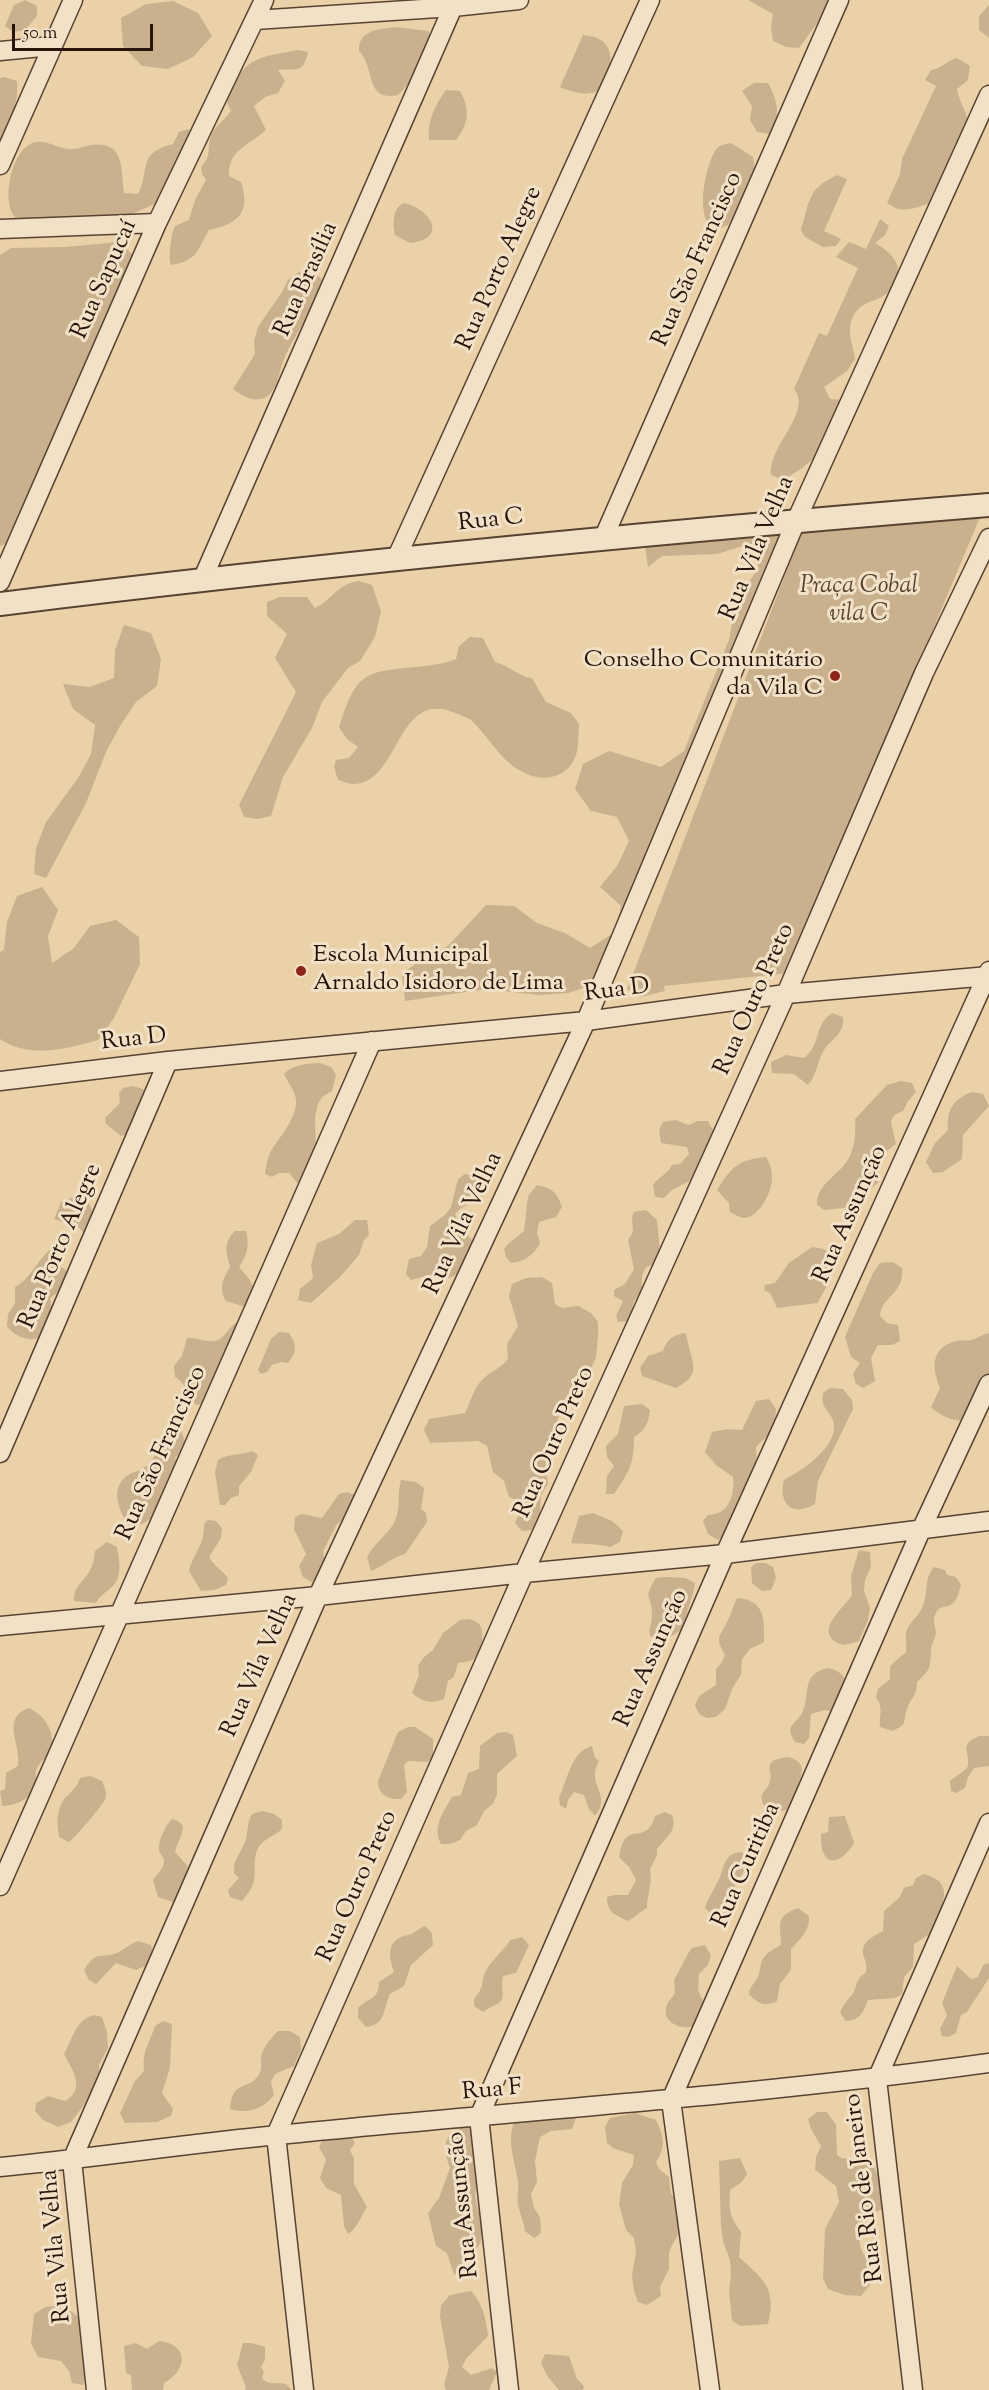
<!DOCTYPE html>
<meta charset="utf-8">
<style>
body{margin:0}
#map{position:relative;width:989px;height:2390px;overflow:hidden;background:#ead1a8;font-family:"Sorts Mill Goudy",serif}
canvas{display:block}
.scale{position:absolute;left:12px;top:24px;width:141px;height:27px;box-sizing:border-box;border:3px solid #28140b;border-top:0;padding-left:8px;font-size:18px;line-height:21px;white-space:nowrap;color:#28140b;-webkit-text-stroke:4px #f1e1c6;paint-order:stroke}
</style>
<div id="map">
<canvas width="989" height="2390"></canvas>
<div class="scale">50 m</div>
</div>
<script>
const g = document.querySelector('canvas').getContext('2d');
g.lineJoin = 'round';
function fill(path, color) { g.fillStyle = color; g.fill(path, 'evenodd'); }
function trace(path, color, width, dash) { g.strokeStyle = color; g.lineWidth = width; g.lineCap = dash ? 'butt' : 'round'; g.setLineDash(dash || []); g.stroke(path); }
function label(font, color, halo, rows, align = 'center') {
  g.font = font + ' "Sorts Mill Goudy",serif'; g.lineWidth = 6; g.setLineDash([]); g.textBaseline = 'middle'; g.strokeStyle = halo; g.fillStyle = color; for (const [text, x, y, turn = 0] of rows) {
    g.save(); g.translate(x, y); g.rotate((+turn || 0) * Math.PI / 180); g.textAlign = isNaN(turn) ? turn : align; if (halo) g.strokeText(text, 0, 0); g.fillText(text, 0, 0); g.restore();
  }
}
fill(new Path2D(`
 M25,0L37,6V16L25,30L13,32L5,26L14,5Z
 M748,0H834L799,48L786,47L773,41L771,27L773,14Z
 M173,1L198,13L212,36L193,57L168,69L142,66L123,46L121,18L146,4Z
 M989,5V38L979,30V16Z
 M395,27L428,31L432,37L417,75L398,95C364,102 376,68 359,51C358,30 379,29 395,27Z
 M583,35C588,36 593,36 597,38C617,46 612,74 601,88C593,98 570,92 560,87Z
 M298,50L308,52C303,75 296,68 278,70L285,81L278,93L265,97L254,106L266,130C249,146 228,149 229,176L241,182C251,213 238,224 209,230C197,251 197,261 171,265C168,258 171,233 175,226L189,220L195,200L206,180L202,174L201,167C213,154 206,150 211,136C216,124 227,119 231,110C224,100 227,94 233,84C249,55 268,56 298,50Z
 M957,58L970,66L968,80L957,89C959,103 968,112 968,125C967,138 944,186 938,201C918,205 906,217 887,203L900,174L902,159L936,86L925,80L931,70C941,69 947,61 957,58Z
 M4,77L17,81C19,107 8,130 0,154V78Z
 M754,83H768C778,101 781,117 770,134L757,132L750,120L752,106L742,91Z
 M446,90L460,91C470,109 469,124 456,140H429C427,121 435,105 446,90Z
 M189,129L191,144L164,193L155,204L129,215L31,221C27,220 21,221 17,219C0,206 10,147 36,142C49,140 59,150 72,149C79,149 84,146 90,145C125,140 121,169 124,193L138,194C151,170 136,153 173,144L179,132Z
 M731,143L753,157L755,171L737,211L728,225L715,230C694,219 705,168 715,151C718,145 725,144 731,143Z
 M837,175L847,179L824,231L841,239L836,246L823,247L805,237L801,230L808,204L814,191L824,182Z
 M403,203C431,208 449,239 410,243L395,235C393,223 392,210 403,203Z
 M880,219L889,226L885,235L875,243C896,254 910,275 886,294C875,303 861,300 853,317C846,330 853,345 855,359L847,371L824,387L830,399L844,400L817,455C813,460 792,476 785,478C780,479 776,477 771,475C768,446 813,412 794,389L819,333L827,336L858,268L836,257L849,242L866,249Z
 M119,242L132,254L128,273L18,519L5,544L0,546V255L11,248L65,247Z
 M313,270L322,280C316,308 295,333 284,359C279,370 279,385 270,394C259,405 243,397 233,389L255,354L254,341L258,327L282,292L288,280L299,272Z
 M983,510L789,973L664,986L665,991L641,997L631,994V990H627L804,525Z
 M786,527L593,985L568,993L539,995L486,989L405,1001L402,974L423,958L448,946L486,905L514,906L537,923L565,933L590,948L615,932L621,906L600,887L617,866L629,841L617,817L591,811L575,789L583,764L609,751L661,767L684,751L729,640L734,614L744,589L759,567L743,546L717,554L662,556L648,567L644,540Z
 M359,581L372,585L381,611L375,637L360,661L348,668L322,702L312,728L283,777L271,816L257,819L244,817L239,805L296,692L275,658L287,634L267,616V602L280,597H307L315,608C333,599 337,584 359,581Z
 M124,625L151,633L161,659L157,686L136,702L120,726L106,752L86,803L46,878L34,874L36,848L46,822L78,778L91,754L95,725L73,709L63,684L90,687L114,678L115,650Z
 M470,637L483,638L495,662C510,666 517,676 532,678L546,702L571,713L579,724C578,732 579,743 577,751C571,779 541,784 519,770C499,758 488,736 471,720C469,718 446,709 442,709C395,703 397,785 352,784C348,784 342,781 338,780L334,767L336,760L349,758L358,747L347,739L339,727C345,711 350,688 365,678C382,665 431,670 456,659L459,646Z
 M42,887L58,910L48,936L52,963L74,948L90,926L116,920L139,937L140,964L114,1018L98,1040C66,1049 30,1059 0,1039V952L4,950L7,922L17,896Z
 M832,1013L843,1017C845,1034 832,1038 824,1050C817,1061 818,1073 808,1085L794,1074L772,1073L771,1062L786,1055L804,1058C822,1044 813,1026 832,1013Z
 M320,1063L331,1067L336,1075L332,1091L322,1097L318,1104L315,1117L316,1155L320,1179L318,1186L312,1191H304L289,1173H279L272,1177L265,1174C266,1166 267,1159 271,1151C280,1136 301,1114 295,1095C293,1088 287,1081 284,1074C293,1064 307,1064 320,1063Z
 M901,1081L912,1083L916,1092L908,1101L903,1111L894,1115L891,1122L896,1144C881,1154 872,1164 879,1182L869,1190L858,1211L843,1208L824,1210L817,1205C816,1183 842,1174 850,1156C855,1144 856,1131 855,1119L887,1085Z
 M133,1086L143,1089L148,1096L132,1133L121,1136L106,1124L105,1118L120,1103L119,1093L123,1088Z
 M972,1092L983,1094L989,1106L963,1135L962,1159L943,1172L933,1173L926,1162L935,1143L948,1130C946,1111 953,1099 972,1092Z
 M676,1120L688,1125L698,1121H708L714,1132C709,1149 696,1161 693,1179L672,1190L664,1198L655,1197L653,1185C659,1176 667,1175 672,1165L680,1164L689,1154L687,1147L661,1143L659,1130L663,1122Z
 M766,1157C770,1163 772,1171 772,1179C772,1192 758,1219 743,1218C739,1217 734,1214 730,1212L729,1203L717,1190C732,1167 737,1160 766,1157Z
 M465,1174L478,1177L484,1187L482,1197C472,1204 462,1205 455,1214L459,1224L474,1243C466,1263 456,1289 430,1275L411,1280L406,1274L409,1259L421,1256L427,1247L430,1226L445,1215L451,1207L458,1179Z
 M537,1185C552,1188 557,1192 562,1207L556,1217L539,1222L537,1232L540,1243C535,1254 524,1262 511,1263L506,1257L504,1249L508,1244L524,1231L528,1196Z
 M79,1195C97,1203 94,1225 92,1241L78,1227L54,1219L61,1202Z
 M646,1210L657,1220L660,1252L657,1264L646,1267L642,1276V1290L634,1301L629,1321L618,1322L616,1316L623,1301L614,1296V1290L625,1284L634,1269L628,1240L633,1232L632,1217L634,1212Z
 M355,1220H367L369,1235L364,1240L359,1255L340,1277L311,1303L298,1300L300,1289L313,1278L311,1265L317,1243L339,1234Z
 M235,1231H246C250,1244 247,1256 239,1267C250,1280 258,1286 252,1304L242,1306L226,1301C218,1287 223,1280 230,1267C226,1250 223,1244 235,1231Z
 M812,1247C854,1251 827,1283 818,1303L777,1308L770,1293L764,1290L765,1285L775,1283L789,1263Z
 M50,1250L58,1254V1265L66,1270C67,1285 62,1290 50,1298L55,1325C50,1329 44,1336 39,1338C27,1342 13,1335 7,1326L8,1314L15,1303V1287C31,1279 36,1261 50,1250Z
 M893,1262L902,1268C905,1294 882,1295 880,1316L887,1323L898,1325L900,1341L892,1345H878L871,1358L875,1381L863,1388L856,1384L853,1374L860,1363L851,1357L845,1337L873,1273L880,1263Z
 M542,1277L552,1283L555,1304L562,1308L578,1306L591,1313L598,1322V1336L596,1357L588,1376L579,1389L571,1395L558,1418L552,1448L545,1461L548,1484L541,1495L540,1514L532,1530L522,1531L515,1523L522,1508L519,1501L509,1497L504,1481L493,1472L487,1446L478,1441L430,1443L424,1430L429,1419L465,1413C471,1401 474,1387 484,1378C492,1371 501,1368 508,1359L507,1344L518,1326L509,1296L512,1284L526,1278Z
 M237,1322L240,1327L206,1403L197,1405C185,1397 190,1386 175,1377L174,1366L182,1356L187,1338C199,1337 211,1345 220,1339C226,1335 228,1328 237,1322Z
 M279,1332L289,1333C297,1345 297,1352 288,1363L281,1362L272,1365L267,1372L261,1374L258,1370L271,1339Z
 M685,1333C688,1338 687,1341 689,1347C695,1369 698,1376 676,1388L642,1376L640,1368L648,1356L663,1351C667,1339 673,1335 685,1333Z
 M989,1333V1375L966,1421C952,1421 941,1416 931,1407L940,1388C932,1368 930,1348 956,1341C961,1340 966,1341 971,1340C977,1339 982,1334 989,1333Z
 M830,1388L843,1389L852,1400L853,1409L818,1481L815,1504C792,1518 778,1503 784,1480C802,1471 844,1443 832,1418C826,1406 821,1408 823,1393Z
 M769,1399L776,1409L774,1429L756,1447L757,1478L734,1530L718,1540L708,1534L703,1521L708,1515C729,1515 735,1495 733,1477L716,1465L705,1452L712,1432L728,1429L742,1430L756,1401Z
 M642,1404L650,1410C649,1422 645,1431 634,1437C634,1464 629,1472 614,1494H606L607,1476L614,1466L607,1457L606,1446L618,1434L624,1406Z
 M173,1430L182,1432L186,1446L175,1458L179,1465C167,1492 162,1524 129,1527C119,1510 108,1486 130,1474C135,1471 142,1470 147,1466C157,1456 159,1445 165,1433Z
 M252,1451L258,1455L251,1472L239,1486V1495L231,1498L225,1505H220L215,1472L218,1460C230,1453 238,1456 252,1451Z
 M401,1480L416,1482L424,1488L421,1509L426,1513L427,1522L405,1554C392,1557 384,1566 371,1571L367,1557C374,1544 386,1536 394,1523C401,1510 397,1494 401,1480Z
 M347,1492L357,1496L351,1515L337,1524L323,1551L326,1571L322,1577L312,1582L303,1577L299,1566L306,1554L294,1529L295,1517L302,1514L322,1518L339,1494Z
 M593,1513L612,1521L623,1531L620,1542L610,1547C597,1543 585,1545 571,1543L579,1516Z
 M208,1520L216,1521L222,1528L221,1538L209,1557C213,1565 222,1570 228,1578L226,1585L214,1590L201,1591L189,1571C194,1551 204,1548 204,1524Z
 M107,1542L117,1547C119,1560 123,1575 113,1586C106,1593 101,1594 96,1603L74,1601C73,1585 87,1580 92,1566C94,1562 94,1556 95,1551Z
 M859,1550L870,1552L871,1567L865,1580L864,1591L870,1608L868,1620L859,1641C850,1644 844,1647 836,1642C815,1629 845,1607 852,1595L851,1576Z
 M756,1563H765L773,1567L776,1578L771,1590L762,1591L752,1583L751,1567Z
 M934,1567L945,1570L947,1575L956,1577L961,1585C959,1590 958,1598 954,1602C949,1609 940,1604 936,1613C932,1621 935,1624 936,1632C936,1638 931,1644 931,1650C930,1668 931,1669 917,1682C916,1700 911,1696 907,1709C902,1723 909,1724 892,1731L880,1727C879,1717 884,1706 876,1698L878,1689L890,1679V1666L906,1652C907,1645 905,1638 906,1632C909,1622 918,1617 922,1608C929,1593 923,1580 934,1567Z
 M665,1577L685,1578L695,1583C693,1599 686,1609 685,1626C673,1637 666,1641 650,1636C648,1628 652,1624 652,1616C653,1594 641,1601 656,1578Z
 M737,1598C766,1600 764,1620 764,1642L750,1649L742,1659L741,1675L733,1687L725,1709L716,1717L707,1718L699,1714L695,1705L699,1696L716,1685V1669L722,1662L725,1655C715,1637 719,1638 727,1622C731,1615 733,1606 737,1598Z
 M470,1619C473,1621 476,1621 479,1624C486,1632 482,1654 472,1660C469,1662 462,1662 458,1663L454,1677L448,1681L444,1699C431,1704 422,1702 412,1693L419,1675L418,1666L423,1658L433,1650L443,1633L460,1620Z
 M828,1668C855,1673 846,1697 831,1711L825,1710L811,1714L809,1738L804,1744L795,1742C784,1724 795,1726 802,1713C811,1695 800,1674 828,1668Z
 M29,1708C45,1715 57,1734 50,1751C47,1758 37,1764 36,1771C35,1775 37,1781 36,1785C33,1799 14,1806 2,1806L0,1791L5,1789L6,1773L18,1766C22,1745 0,1718 29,1708Z
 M408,1727H415L433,1739V1758L427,1762L408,1761L404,1765L407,1792L401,1799C388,1800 378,1795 378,1781L398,1732Z
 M506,1732L513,1735L517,1756L497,1774V1794L493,1804L484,1811L477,1825L466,1831L460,1840L450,1844H441C432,1826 443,1813 452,1797L461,1795L468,1773L479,1769L480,1746L497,1733Z
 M979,1736H989V1766L974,1768L968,1777L965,1788L956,1793L951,1791L950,1781C955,1775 967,1772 968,1765C970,1751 958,1745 979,1736Z
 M592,1746L595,1758L599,1761C585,1784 613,1795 595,1816L589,1809L584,1795L574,1792L568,1800L566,1809L560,1805L559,1798C567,1781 571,1751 592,1746Z
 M788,1757C808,1762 802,1774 797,1787C789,1809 792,1817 764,1806C758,1792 764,1795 769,1784C776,1771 757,1761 788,1757Z
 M90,1776L102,1781C104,1787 108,1793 105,1800C101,1807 76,1837 69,1842L59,1837C57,1823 56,1810 65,1798C72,1791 77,1787 80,1778Z
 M262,1811L274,1814L282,1820V1829C276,1835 268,1837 262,1843C252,1852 256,1868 254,1880C253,1888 247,1895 242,1901L230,1897L228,1890L239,1878L234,1873C233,1859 240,1855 244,1844C249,1834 246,1824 252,1814Z
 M665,1812L672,1815C678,1831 666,1837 657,1849V1855L650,1869C653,1882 647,1894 647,1908C639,1912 635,1918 627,1921C615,1914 607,1913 607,1897L614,1895H628L636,1880L629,1867L619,1857C620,1853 621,1846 623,1842C632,1826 647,1843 655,1816Z
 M845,1816L854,1843C850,1852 832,1870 824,1854C821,1849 821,1840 821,1834L828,1832L829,1817Z
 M172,1819L178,1821L183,1826C183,1836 177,1842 175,1852L194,1873L176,1903L158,1897L153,1880C156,1875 163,1869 164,1863C165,1857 160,1855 159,1850C158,1841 166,1824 172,1819Z
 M741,1852C756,1863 736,1879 733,1891C731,1898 731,1905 731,1911L725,1916L710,1913L705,1908C708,1898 714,1890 718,1881C725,1868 722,1854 741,1852Z
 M924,1874C949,1881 947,1895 938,1915C936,1920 935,1925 933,1929C929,1936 920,1940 914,1944L913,1967L904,1977L902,1994L895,1998L868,2000C863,2013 860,2020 846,2021L840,2013C843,2005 846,2002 851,1996C859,1987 852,1983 866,1972C867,1966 866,1963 864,1957C859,1943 872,1937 883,1931L884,1911L899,1898L904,1888L913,1885L916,1878Z
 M798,1908L809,1916C810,1931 800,1939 791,1949V1970L780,1984L777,2001C765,2007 758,2004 749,1994C750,1986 754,1984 758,1977C761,1970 759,1961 766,1955C770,1950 776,1949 781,1944C781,1925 774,1917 798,1908Z
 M425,1926L432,1933L433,1945L411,1965L404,1986L390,1994C383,2009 386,2025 366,2027L358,2018V2008C369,1997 379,2000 379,1982L394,1972C390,1960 386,1946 399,1938C403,1935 409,1936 413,1933C418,1930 419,1928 425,1926Z
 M522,1937L529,1945L516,1973L503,1976C500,1984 505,1995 501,2001C497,2005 488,2008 483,2012L474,2006V1999C487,1984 479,1982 487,1969C493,1958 504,1951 510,1940Z
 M138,1941L151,1945L153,1954L150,1964L136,1970L116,1963L96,1984L89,1980L84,1970C98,1948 100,1960 117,1953C125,1949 130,1944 138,1941Z
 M705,1945L711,1955L708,1965L699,1974L698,1990L706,2007L703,2020C699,2022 694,2026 690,2027C677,2029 661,2020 667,2005C668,2001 673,1997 675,1993L674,1980L689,1952L692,1948Z
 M989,1963V1978L967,2012L961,2015L956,2033L949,2037L942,2036L940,2029L947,2015L942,2003L957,1966L971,1979L978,1977L983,1965Z
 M94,2015L102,2017L107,2032L108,2048L99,2065V2092L88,2100L71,2122L58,2127L43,2120L35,2111L36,2103L48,2096L65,2101C86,2089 73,2071 64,2054C73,2038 76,2019 94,2015Z
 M163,2021L172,2024L170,2068L162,2093L173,2109L171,2116L157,2122L125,2123L120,2113L135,2081L144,2071C142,2050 149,2045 155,2026Z
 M278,2031H290L300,2037L301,2050L294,2066L275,2074L271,2082L274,2095C262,2110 248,2114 230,2109C232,2078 251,2091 259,2074C262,2070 261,2065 261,2060C262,2047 269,2041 278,2031Z
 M520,2109L577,2115L572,2129L551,2131L540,2137L535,2161L537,2182L531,2194L534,2208L540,2217L541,2233L534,2238L525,2231C524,2223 521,2217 519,2209C516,2201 519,2190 518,2181C513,2152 504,2137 520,2109Z
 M817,2112H827L836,2125L837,2155L841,2158L870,2161L878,2175L885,2179L889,2207C871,2210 855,2228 861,2248C862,2253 866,2256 867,2261C868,2269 869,2277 870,2285L861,2296L845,2295L828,2289L823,2278L825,2229L839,2202L836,2186L815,2170L816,2157L821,2146L811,2129L808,2119Z
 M635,2113L656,2120C664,2136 666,2148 656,2162L659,2169L669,2177L671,2194L683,2204L684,2225L672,2245L669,2253V2269L660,2287L661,2296L647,2305L638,2302L634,2291L632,2275L636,2252L634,2238L626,2230L619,2204L622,2183L633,2165L634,2155L613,2148L607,2143L605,2127L610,2118Z
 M470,2126L475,2132L481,2173L475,2194L481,2224V2242C475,2252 463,2268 454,2275L447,2253L436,2246L428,2213L439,2198L450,2168C442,2147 443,2128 470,2126Z
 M350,2136L355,2143L350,2150L354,2159V2184L367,2207C362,2215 356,2230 348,2234L344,2226L341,2195L326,2188L320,2178L326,2160L319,2147L323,2139Z
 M740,2158L747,2174L742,2182L730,2190C729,2210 729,2215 741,2232L739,2257C763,2279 777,2288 768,2324L740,2326L732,2320L729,2290L731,2275L730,2260L723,2241L721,2226L719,2161Z
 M471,2291C483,2304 486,2319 488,2336L466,2359L462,2367L471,2375L492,2368L497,2372L489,2390H446L444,2385L449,2367L440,2316L441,2305L450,2295Z
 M53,2306L68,2309L85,2322L89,2363L83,2385L72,2383L69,2371L61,2361L38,2357L31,2343L34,2314L45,2307Z
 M159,2341C189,2344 188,2370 164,2383L163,2390H132L131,2375L126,2373L124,2346L136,2343L147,2349Z
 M243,2343H251L265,2347V2360L261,2367L264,2372L262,2378C268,2386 276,2382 286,2384L292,2390H245L246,2387L237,2365Z
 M545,2354L569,2356L577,2379L584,2386L583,2390H559L548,2377L541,2363Z`), '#c9b18d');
const minor = new Path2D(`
 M255,20L453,7L519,0
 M0,51L52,46
 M0,165L73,0
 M0,229L157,223
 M603,539L839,0
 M396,559L650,0
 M203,578L456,0
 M0,582L157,223L264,0
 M0,1081L168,1061L586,1021L786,994L989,976
 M0,1453L168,1061
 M0,1626L318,1596L524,1573L725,1554L989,1521
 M0,1886L372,1041
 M0,2167C93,2158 185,2144 278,2135C515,2111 753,2096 989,2063
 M96,2390L72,2160L318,1596L586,1021L796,521L989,95
 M304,2390L276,2135L524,1573L786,994L924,673L989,538
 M509,2390L479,2117L725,1554L989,971
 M710,2390L671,2100L922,1528L989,1384
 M913,2390L877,2079L989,1823`);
const tertiary = new Path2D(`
 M0,604C329,563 659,532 989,505`);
trace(minor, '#584332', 21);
trace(tertiary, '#584332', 26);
trace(minor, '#f1e1c6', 18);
trace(tertiary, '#f1e1c6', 22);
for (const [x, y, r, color] of [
 [835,676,6,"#8f2418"],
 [301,971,6,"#8f2418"]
]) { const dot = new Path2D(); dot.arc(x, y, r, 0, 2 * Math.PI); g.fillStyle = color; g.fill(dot); trace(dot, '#f1e1c6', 2); }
label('24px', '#28140b', '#f1e1c6', [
 ["Rua São Francisco",699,260,-66],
 ["Rua Porto Alegre",501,269,-66],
 ["Rua Sapucaí",106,280,-66],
 ["Rua Brasília",308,280,-66],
 ["Rua C",491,522,-6],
 ["Rua Vila Velha",759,549,-67],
 ["Rua D",617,992,-7],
 ["Rua Ouro Preto",756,1000,-66],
 ["Rua D",134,1041,-6],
 ["Rua Assunção",852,1215,-66],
 ["Rua Vila Velha",465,1224,-65],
 ["Rua Porto Alegre",62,1247,-67],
 ["Rua Ouro Preto",556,1443,-66],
 ["Rua São Francisco",163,1454,-66],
 ["Rua Assunção",653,1659,-66],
 ["Rua Vila Velha",261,1666,-66],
 ["Rua Curitiba",748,1866,-66],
 ["Rua Ouro Preto",359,1887,-66],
 ["Rua F",492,2092,-5],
 ["Rua Rio de Janeiro",866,2188,-97],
 ["Rua Assunção",465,2205,-96],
 ["Rua Vila Velha",58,2246,-95]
]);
label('italic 24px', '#584332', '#f1e1c6', [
 ["Praça Cobal",859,588],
 ["vila C",859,616]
]);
label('24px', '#28140b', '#f1e1c6', [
 ["Conselho Comunitário",823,662],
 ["da Vila C",823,690],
 ["Escola Municipal",313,957,"left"],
 ["Arnaldo Isidoro de Lima",313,985,"left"]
], 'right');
</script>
